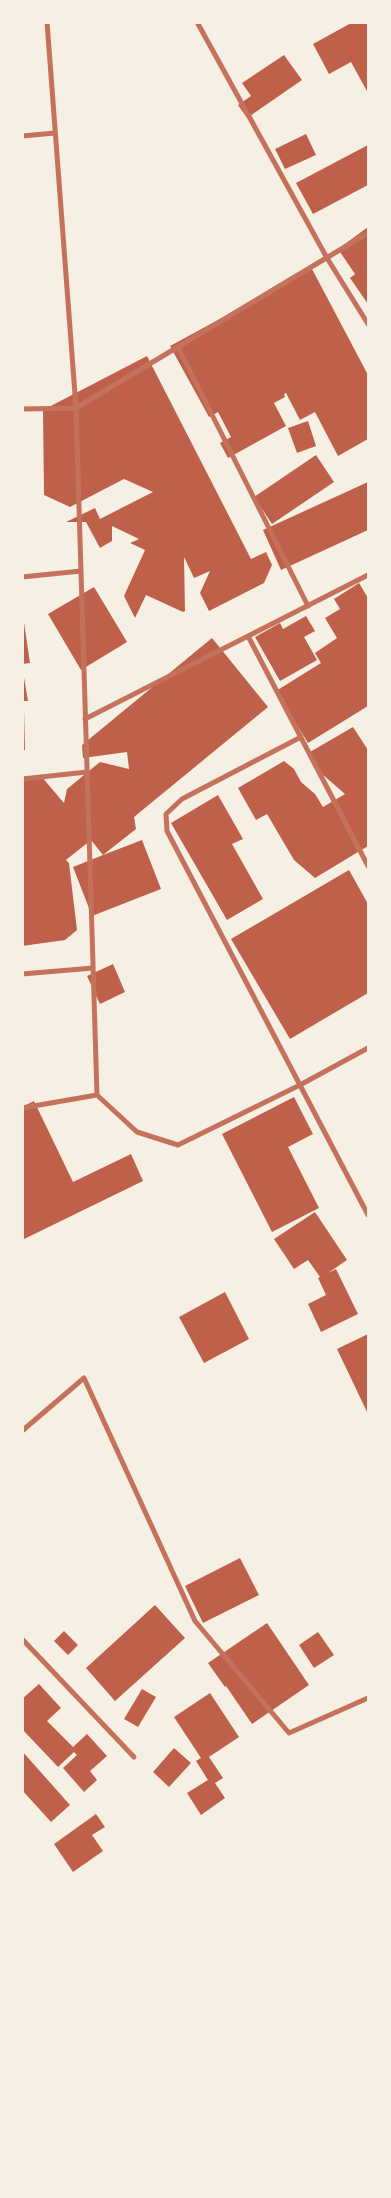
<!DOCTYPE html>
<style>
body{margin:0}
#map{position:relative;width:391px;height:2198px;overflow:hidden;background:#f6efe4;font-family:"Archivo Narrow",sans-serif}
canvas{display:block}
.frame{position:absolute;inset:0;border:24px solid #f6efe4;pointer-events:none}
</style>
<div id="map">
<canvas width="391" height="2198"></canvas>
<div class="frame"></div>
</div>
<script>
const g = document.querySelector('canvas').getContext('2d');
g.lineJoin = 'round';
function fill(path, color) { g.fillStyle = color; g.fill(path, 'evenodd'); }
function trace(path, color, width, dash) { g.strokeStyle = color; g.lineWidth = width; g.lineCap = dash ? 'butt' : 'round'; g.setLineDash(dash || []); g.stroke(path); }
fill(new Path2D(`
 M353,22H368V93L351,62L329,74L313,44Z
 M284,55L302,80L247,118L238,105L251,96L242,83Z
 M306,134L316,155L285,169L275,149Z
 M368,145V185L313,214L296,183Z
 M368,227V304L350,278L355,274L338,249Z
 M312,269L368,375V439L338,456L315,412L300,420L286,393L284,394L285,397L274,403L286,426L228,458L220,443L231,437L218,412L209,417L170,346Z
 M147,356L251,559L266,552L272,565L264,583L209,611L200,593L210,571L194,578L184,557L185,611L183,612L146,595L135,618L124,596L145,550L130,543L139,539L112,526V541L100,548L86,522H66L95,508L100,519L153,492L124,479L70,507L44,495L43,410Z
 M308,421L316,446L297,453L288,428Z
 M316,455L334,482L272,524L254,497Z
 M368,482V530L281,570L263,530Z
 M359,583L368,598V706L308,743L276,691L321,663L315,653L337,638L325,618L340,609L334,599Z
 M94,587L127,642L81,670L48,614Z
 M22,609L30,663L22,664Z
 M306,616L315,631L304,637L317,660L280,681L255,637L280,623L283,629Z
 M212,638L268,707L134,817L136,829L103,855L142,840L161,889L92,916L73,867L103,855L91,840L66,860L69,863L77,930L65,940L22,946V778L41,776L64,803L67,789L100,762L129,769L127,752L83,758L82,745Z
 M22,666L28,701H22Z
 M22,709H24L25,750H22Z
 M353,727L368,750V846L315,878L294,860L267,814L256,820L238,788L284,761L294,769L301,782L315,794L323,807L345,794L322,774L310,752Z
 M218,795L243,839L232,844L263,899L227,920L171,823Z
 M349,870L368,904V993L290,1039L231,939Z
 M113,964L125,992L100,1004L87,976Z
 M294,1097L313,1134L288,1147L319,1208L272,1232L222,1134Z
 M34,1101L73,1182L131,1154L143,1181L22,1240V1107Z
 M315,1212L347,1260L328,1273L336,1269L358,1314L321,1332L308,1304L326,1295L318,1278L320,1277L308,1260L294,1269L274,1239Z
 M225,1292L249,1339L204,1363L179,1317Z
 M368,1334V1414L337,1349Z
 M240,1558L259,1595L203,1623L185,1586Z
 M155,1605L185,1638L115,1701L86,1668Z
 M267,1623L309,1685L252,1724L226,1686L225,1687L208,1663Z
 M64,1631L78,1645L68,1655L54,1641Z
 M318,1632L334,1655L314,1668L299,1645Z
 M39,1684L61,1708L47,1721L73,1747L87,1734L107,1756L90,1771L97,1780L84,1792L63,1768L77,1755L74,1752L58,1767L22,1729V1699Z
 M142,1689L156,1697L138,1727L124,1719Z
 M210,1693L239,1737L209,1757L223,1778L215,1783L225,1798L201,1815L187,1793L208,1780L196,1761L201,1758L174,1717Z
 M174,1748L191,1763L169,1787L153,1772Z
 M22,1751L70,1805L51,1822L22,1790Z
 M96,1814L105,1827L92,1835L103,1851L73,1872L54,1844Z`), '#bf614a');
trace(new Path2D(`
 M47,22L76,408L97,1095L137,1132L178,1145L300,1085L368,1048
 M197,22L327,258L368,324
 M22,136L55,133
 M178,347L308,606
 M22,409L76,408L368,233
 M22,577L81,571
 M248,636L368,866
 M85,719L368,575
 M301,737L182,799L166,814L167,831L368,1215
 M22,779L87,772
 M22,974L93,968
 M22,1108L97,1095
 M22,1431L84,1378L195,1621L289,1733L368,1698
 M22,1639L134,1757`), '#c5725c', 5);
</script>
